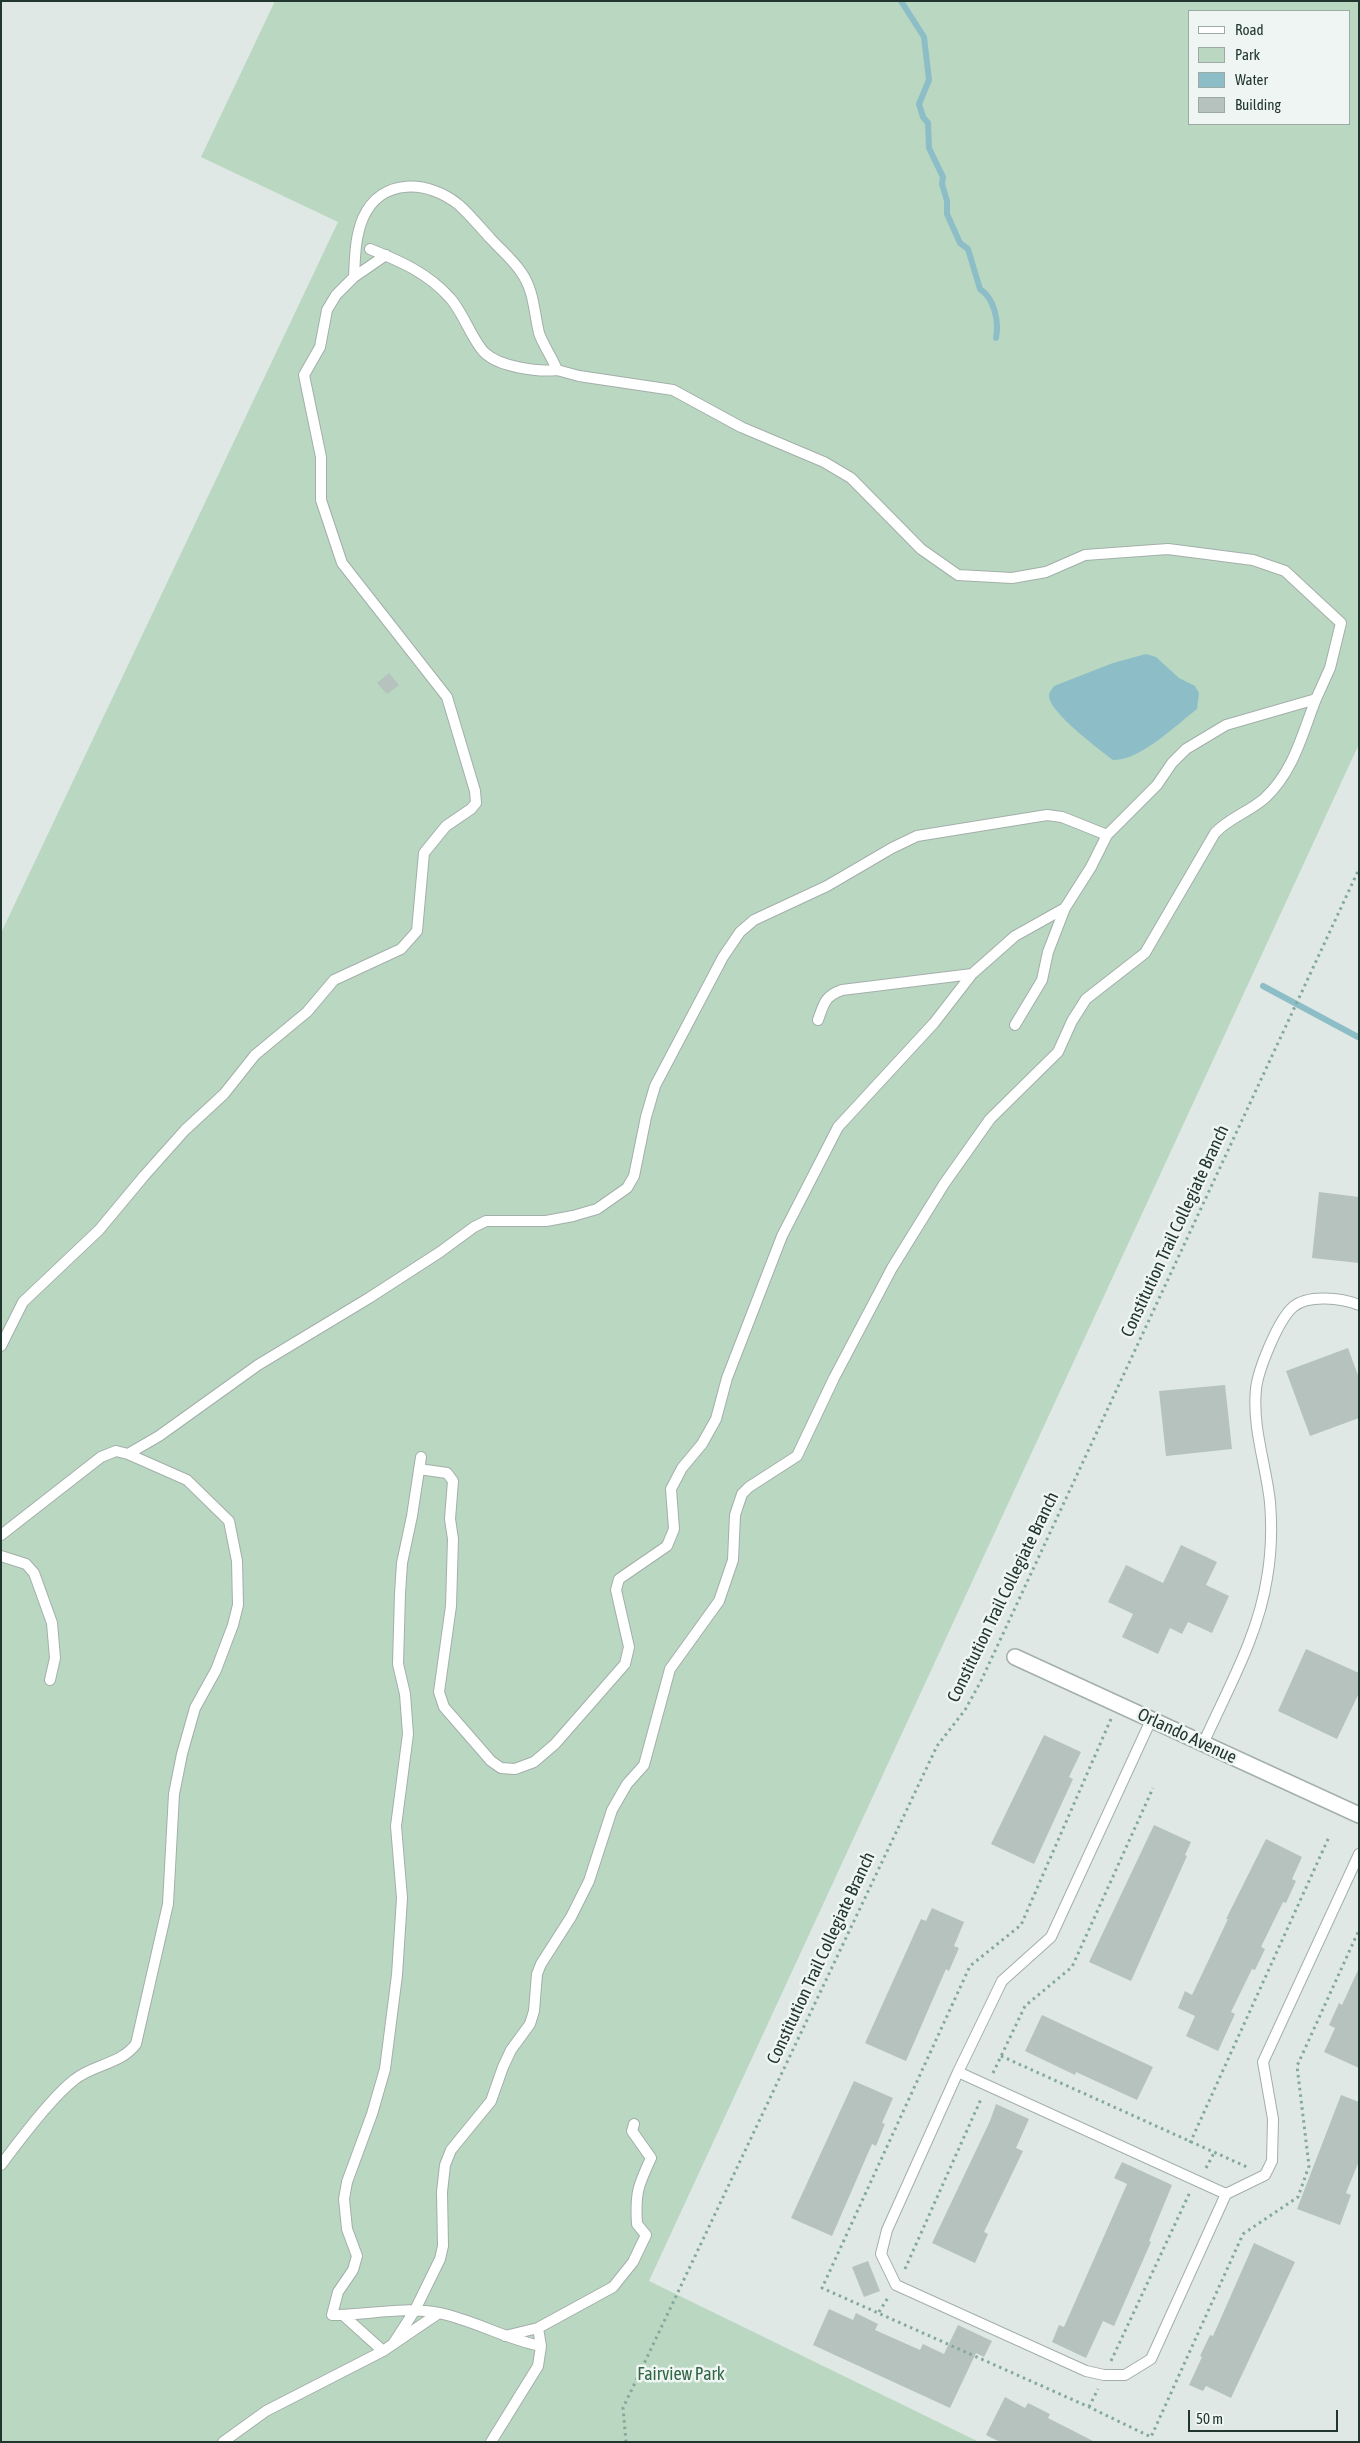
<!DOCTYPE html>
<style>
body{margin:0}
#map{position:relative;width:1360px;height:2443px;overflow:hidden;background:#dfe8e4;font-family:"Asap Condensed",sans-serif}
canvas{display:block}
.frame{position:absolute;inset:0;border:2px solid #223630;pointer-events:none}
.legend{position:absolute;left:1188px;top:10px;width:162px;height:115px;box-sizing:border-box;background:#eff5f2;border:1px solid #9da9a4;margin:0;padding:6px 9px;list-style:none;font-size:15px;color:#223630}
.legend li{display:flex;align-items:center;gap:10px;height:25px}
.legend b{width:25px;border:1px solid #9da9a4}
.scale{position:absolute;left:1188px;top:2410px;width:150px;height:22px;box-sizing:border-box;border:2px solid #223630;border-top:0;padding-left:6px;font-size:15px;line-height:18px;white-space:nowrap;color:#223630;-webkit-text-stroke:4px #eff5f2;paint-order:stroke}
</style>
<div id="map">
<canvas width="1360" height="2443"></canvas>
<div class="frame"></div>
<ul class="legend">
<li><b style="height:6px;background:#fff"></b>Road</li>
<li><b style="height:14px;background:#bad7c2"></b>Park</li>
<li><b style="height:14px;background:#8dbec7"></b>Water</li>
<li><b style="height:14px;background:#b5c2bd"></b>Building</li>
</ul>
<div class="scale">50 m</div>
</div>
<script>
const g = document.querySelector('canvas').getContext('2d');
g.lineJoin = 'round';
function fill(path, color) { g.fillStyle = color; g.fill(path, 'evenodd'); }
function trace(path, color, width, dash) { g.strokeStyle = color; g.lineWidth = width; g.lineCap = dash ? 'butt' : 'round'; g.setLineDash(dash || []); g.stroke(path); }
function label(font, color, halo, rows, align = 'center') {
  g.font = font + ' "Asap Condensed",sans-serif'; g.lineWidth = 5; g.setLineDash([]); g.textBaseline = 'middle'; g.strokeStyle = halo; g.fillStyle = color; for (const [text, x, y, turn = 0] of rows) {
    g.save(); g.translate(x, y); g.rotate((+turn || 0) * Math.PI / 180); g.textAlign = isNaN(turn) ? turn : align; if (halo) g.strokeText(text, 0, 0); g.fillText(text, 0, 0); g.restore();
  }
}
fill(new Path2D(`
 M275,1H1359V744L649,2281L979,2442H1V933L338,222L201,157ZM1189,11H1349V124H1189Z`), '#bad7c2');
fill(new Path2D(`
 M1146,654L1156,657L1179,678L1195,686L1199,693L1197,709C1176,725 1140,761 1113,760C1100,750 1049,712 1049,696C1049,692 1052,689 1054,686L1113,663Z`), '#8dbec7');
trace(new Path2D(`
 M901,1L924,37L929,80L919,104L923,117L928,123L929,148L943,177L942,184L947,201V214L960,243L968,249L980,289C995,299 999,322 996,338
 M1263,986L1358,1037`), '#8dbec7', 6);
fill(new Path2D(`
 M389,673L399,685L387,694L377,683Z
 M1319,1192L1359,1197V1263L1312,1258Z
 M1348,1348L1359,1378V1418L1310,1436L1286,1371Z
 M1225,1385L1232,1449L1166,1456L1159,1391Z
 M1181,1545L1217,1562L1206,1585L1229,1596L1212,1633L1188,1622L1182,1634L1170,1628L1158,1654L1122,1637L1133,1614L1108,1602L1126,1565L1163,1583Z
 M1306,1649L1359,1673V1693L1337,1739L1278,1711Z
 M1044,1735L1081,1752L1069,1777L1073,1779L1034,1864L991,1844Z
 M1154,1825L1191,1842L1185,1855L1187,1856L1131,1981L1089,1962Z
 M1266,1839L1302,1857L1292,1879L1296,1881L1286,1903L1283,1902L1261,1947L1265,1949L1255,1970L1252,1969L1231,2012L1235,2014L1218,2051L1186,2036L1195,2016L1178,2008L1185,1991L1192,1995L1228,1919H1226Z
 M932,1908L964,1922L954,1946L959,1948L949,1971L946,1969L906,2061L865,2043L921,1919L926,1921Z
 M1359,1968V2068L1324,2052L1335,2028L1329,2025L1339,2003L1342,2005Z
 M1042,2015L1153,2067L1137,2100L1076,2072L1075,2075L1025,2051Z
 M854,2081L893,2098L882,2123L885,2124L876,2146L872,2144L832,2236L791,2218Z
 M1341,2095L1359,2102V2161L1346,2193L1351,2195L1340,2225L1297,2209Z
 M996,2104L1029,2119L1016,2148L1023,2151L984,2232L988,2234L975,2263L932,2243L990,2121Z
 M1122,2162L1172,2185L1149,2241L1151,2242L1114,2326L1103,2321L1086,2358L1052,2342L1059,2325L1064,2327L1127,2184L1114,2178Z
 M1254,2243L1295,2262L1231,2398L1206,2386L1203,2391L1189,2385L1202,2357L1200,2356L1210,2335L1213,2336Z
 M868,2261L880,2291L864,2297L852,2267Z
 M829,2309L853,2320L856,2313L878,2324L875,2330L920,2350L923,2344L944,2354L958,2325L992,2341L984,2357L976,2353L950,2408L813,2345Z
 M1005,2397L1025,2408L1028,2403L1050,2414L1048,2418L1095,2442H1000L986,2435Z`), '#b5c2bd');
const lane = new Path2D(`
 M370,249C400,261 428,273 450,298C463,312 473,342 485,353C500,367 537,372 557,370
 M354,277L386,255
 M818,1020C824,1003 825,996 842,990L972,974
 M1015,1025L1042,980L1048,952L1065,908
 M1,1346L23,1302L99,1230L144,1176L185,1130L224,1094L255,1055L307,1012L334,980L401,949L417,931L424,853L446,826L471,809L476,803L475,791L447,697L342,563L321,500V457L304,375L320,347L327,310L336,295L354,277C355,257 355,237 363,218C381,177 429,180 459,205C470,215 480,227 490,238C500,249 513,260 521,272C534,290 534,312 539,333C542,343 553,359 557,370L579,376L673,390L741,427L824,462L851,478L921,549L958,575L1012,578L1046,572L1085,555L1168,549L1253,560L1285,571L1341,623L1330,668L1316,699L1226,725L1186,749L1172,763L1157,785L1107,835L1091,867L1065,908L1015,936L972,974L934,1023L838,1127L782,1236L727,1378L716,1419L702,1444L682,1468L671,1489L674,1529L667,1546L619,1579L616,1590L629,1647L625,1664L555,1744L534,1762L515,1769L501,1768L491,1761L444,1707L439,1692L451,1606L453,1539L450,1519L453,1481L447,1473L419,1469
 M128,1454L159,1436L258,1365L369,1298L440,1252L474,1227L486,1221H546L573,1216L597,1209L627,1188L634,1176L646,1117L655,1086L723,957L740,932L754,920L827,886L892,848L917,836L1047,815L1062,817L1107,835
 M421,1457L412,1516L402,1563L400,1594L398,1664L405,1694L408,1734L396,1826L402,1898L397,1975L385,2069L372,2114L347,2182L344,2199L347,2229L357,2256L353,2270L338,2292L332,2315C368,2315 403,2306 439,2313C474,2320 505,2339 541,2346
 M1,1535L101,1457L116,1451L128,1454L187,1480L229,1521L237,1561L238,1605L233,1625L216,1670L195,1708L182,1754L174,1794L168,1904L136,2044C120,2065 93,2064 74,2080C52,2097 18,2142 1,2165
 M1,1556L26,1564L34,1573L52,1623L55,1658L50,1680
 M1151,1720L1051,1937L1002,1981L958,2072L887,2230L881,2254L896,2285L1086,2371L1104,2375H1125L1151,2359L1226,2194L1265,2175L1272,2161L1273,2119L1263,2062L1359,1854
 M1203,1744C1227,1690 1258,1637 1267,1578C1271,1555 1272,1526 1270,1502C1266,1465 1252,1427 1256,1389C1258,1370 1278,1320 1293,1307C1308,1294 1342,1298 1359,1305
 M958,2072L1226,2194
 M343,2315L383,2351L439,2313
 M505,2336L538,2328L613,2287L633,2262L646,2235L637,2224C635,2193 638,2186 651,2158L632,2131L634,2124
 M393,2344L415,2310L440,2259L443,2246L442,2192L445,2165L451,2150L491,2101L503,2067L511,2050L530,2024L534,2011L537,1974L541,1964L571,1917L589,1881L612,1810L627,1784L644,1765L670,1669L719,1601L733,1560L735,1515L742,1494L749,1487L797,1456L834,1378L892,1268L944,1184L990,1119L1058,1052L1072,1021L1086,999L1145,953L1215,833C1229,818 1249,812 1265,798C1294,771 1302,734 1316,699
 M223,2442L266,2411L383,2351
 M491,2442L538,2366L541,2346L538,2328`);
const street = new Path2D(`
 M1015,1657L1359,1815`);
trace(lane, '#a3afaa', 12);
trace(street, '#a3afaa', 18);
trace(new Path2D(`
 M1111,1719L1021,1925L970,1966L822,2288L1089,2407L1151,2437L1243,2234L1298,2197L1309,2166L1297,2066L1359,1930
 M1001,2056L1247,2167
 M993,2073L1025,2006L1072,1967L1153,1788
 M1190,2143L1329,1837
 M1206,2168L1214,2153
 M905,2269L981,2099
 M879,2312L889,2296
 M1111,2361L1190,2192
 M1089,2407L1098,2389
 M626,2442L623,2408L937,1746L965,1710L981,1681L1359,869`), '#83a89c', 3, [2.5, 4]);
trace(lane, '#fff', 10);
trace(street, '#fff', 15);
label('18px', '#223630', '#eff5f2', [
 ["Constitution Trail Collegiate Branch",1175,1231,-65],
 ["Constitution Trail Collegiate Branch",1003,1597,-64],
 ["Orlando Avenue",1187,1736,25],
 ["Constitution Trail Collegiate Branch",821,1958,-65]
]);
label('18px', '#326746', '#eff5f2', [
 ["Fairview Park",681,2374]
]);
</script>
